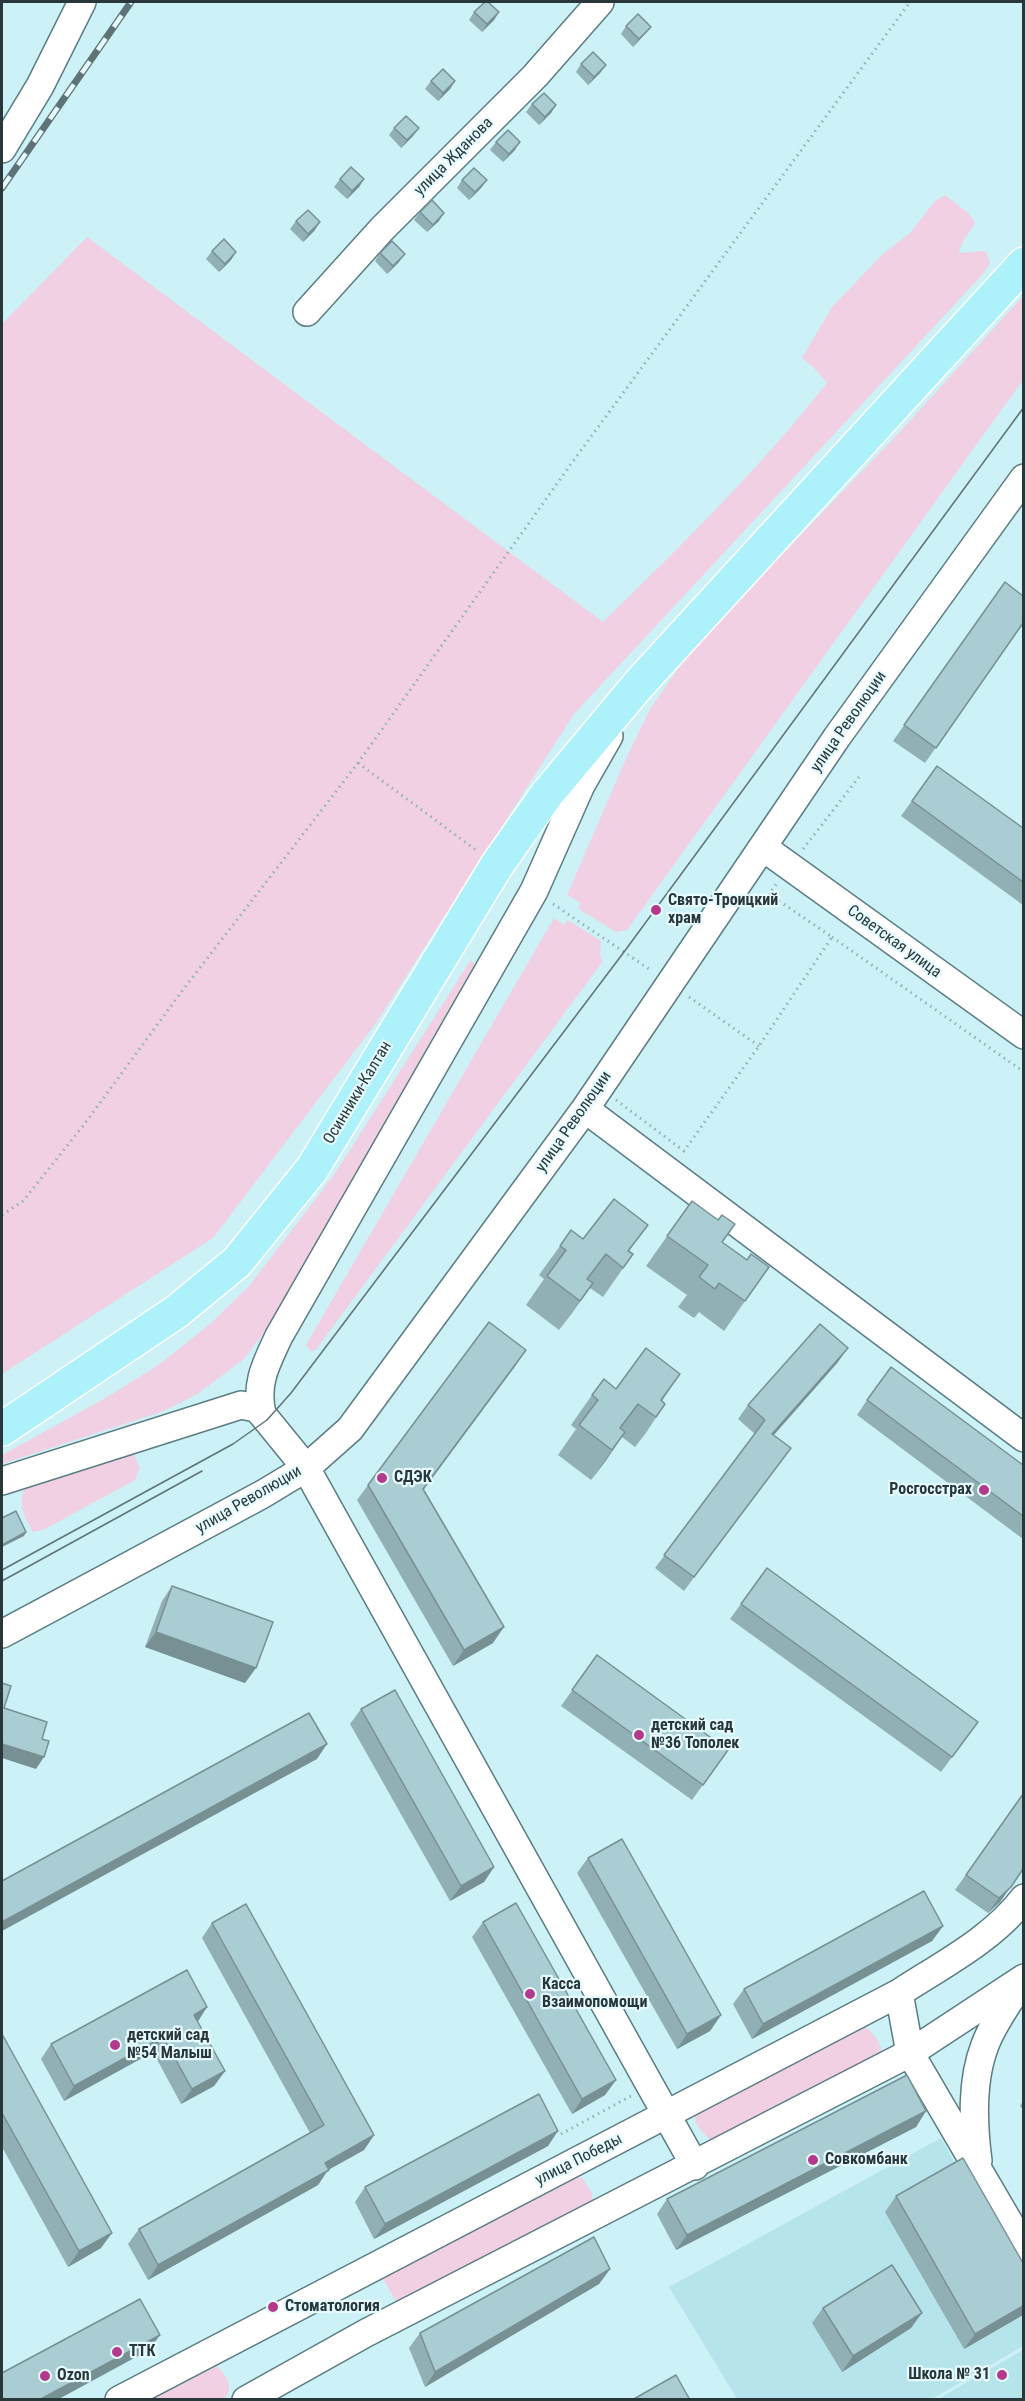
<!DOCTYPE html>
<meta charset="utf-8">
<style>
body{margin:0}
#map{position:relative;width:1025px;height:2401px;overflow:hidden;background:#ccf1f7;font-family:"Roboto Condensed",sans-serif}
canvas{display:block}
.frame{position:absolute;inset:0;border:3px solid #29373a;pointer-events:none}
</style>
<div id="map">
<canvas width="1025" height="2401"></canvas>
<div class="frame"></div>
</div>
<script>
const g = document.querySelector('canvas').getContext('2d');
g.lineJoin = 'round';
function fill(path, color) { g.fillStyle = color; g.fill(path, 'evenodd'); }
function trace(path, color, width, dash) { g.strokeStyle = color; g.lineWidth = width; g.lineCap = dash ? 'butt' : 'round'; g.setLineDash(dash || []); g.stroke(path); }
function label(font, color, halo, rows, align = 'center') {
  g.font = font + ' "Roboto Condensed",sans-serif'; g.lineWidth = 4.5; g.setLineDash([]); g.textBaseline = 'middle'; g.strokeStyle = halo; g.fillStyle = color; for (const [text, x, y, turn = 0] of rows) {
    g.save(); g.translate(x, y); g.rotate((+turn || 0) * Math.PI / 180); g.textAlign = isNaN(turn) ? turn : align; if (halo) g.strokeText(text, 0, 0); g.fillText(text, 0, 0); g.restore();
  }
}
fill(new Path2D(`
 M941,2138L1023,2284V2346L932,2399H737L669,2287Z
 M1023,2350V2399H938Z`), '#b6e4eb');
fill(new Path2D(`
 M945,195L967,212L975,222C970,233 961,241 959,253L986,251L990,263L983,274L574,714L376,1023L213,1238L2,1374V324L87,237L603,622C681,546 759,469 827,383L814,368L802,358L832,307L884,253L910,233L935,201Z
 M1023,296V380L627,930L616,932L579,909L580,902L567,895L628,754L650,709L694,646L897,435Z
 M554,918L564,925L568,920L601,941L600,955L603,961L315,1351H311L306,1345Z
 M470,961L474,963L475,967L433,1037L296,1280L266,1330L244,1359L196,1395L164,1411L2,1464V1455L104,1399L160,1364L211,1323L249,1286L334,1175Z
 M117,1450L134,1454L140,1468L135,1480L45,1529L33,1532C24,1517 16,1502 27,1485Z
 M859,2023C872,2031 877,2037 882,2051L877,2059L711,2140C702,2132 693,2124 694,2110Z
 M568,2176L582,2178L591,2191L594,2206L400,2309L380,2273Z
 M215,2364C225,2374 236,2387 224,2399L133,2400Z`), '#f2d0e3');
const minor = new Path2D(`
 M2,149L40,86L82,2
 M307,312L382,229L535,76L600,2
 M764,848L1024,1035
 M585,1109L1024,1438
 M262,1414L306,1468L695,2166
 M2,1481L241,1405L256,1408L262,1414C255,1383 266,1364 279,1336L534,891L581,785L609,736
 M2,1634L263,1494L306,1468L350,1429L585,1109L837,737L1024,478
 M899,1993L910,2053L1024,2248
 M978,2161C973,2123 971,2081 985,2045C993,2024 1006,2006 1018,1988
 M119,2400L899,1993C942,1965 993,1939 1024,1898
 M246,2400L366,2333L910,2053L1024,1978`);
const major = new Path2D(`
 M2,1429L176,1312L237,1262L312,1169L497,865L547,794L639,684L1024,264`);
trace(minor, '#5b7d82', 30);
trace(major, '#fff', 36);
trace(new Path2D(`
 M358,763L476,850
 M803,849L859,777
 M553,904L652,971
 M832,937L1024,1072
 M689,997L759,1046
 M616,1100L684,1151L759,1046L832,937L769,894L777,883
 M2,1215L23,1201L83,1126L182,991L358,763L571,464L910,2
 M561,2134L631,2096`), '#93b0b5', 3, [1.5, 4.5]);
trace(minor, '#fff', 27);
trace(major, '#adf1fa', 33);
trace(new Path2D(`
 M2,1570L233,1444L267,1420L291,1393L624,952L1024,407
 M2,1581L202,1471`), '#5d7377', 1.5);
const rail = new Path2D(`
 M2,188L131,2`);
trace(rail, '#5d7377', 7);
trace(rail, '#e5fbff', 4.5, [14]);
fill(new Path2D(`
 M474,12H499L494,20L482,32L469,20Z
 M626,26L651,27L645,34L633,47L621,34Z
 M581,64L606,65L600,73L588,85L576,72Z
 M431,81H455L450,89L438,101L425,89Z
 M532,104L556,105L551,113L539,125L526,112Z
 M394,128H419L413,136L401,148L389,135Z
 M496,142L515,150L503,162L490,150Z
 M340,179H364L359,187L347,199L334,187Z
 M462,180H487L481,188L469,200L457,188Z
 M420,212L439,221L427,232L414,220Z
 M296,221L315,230L303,242L290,229Z
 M212,251L236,252L231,260L219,272L206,259Z
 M380,253L399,262L387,274L375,261Z
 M1005,582L1023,623L925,763L893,741Z
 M937,766L1023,828V905L901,816Z
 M692,1201L722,1243L747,1260L769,1267L724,1331L699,1312L694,1318L678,1307L687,1295L646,1266Z
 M648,1225L629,1251L633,1254L603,1297L590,1288L559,1330L526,1305L544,1279L539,1275L560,1246L583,1239Z
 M838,1362L774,1435L781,1461L684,1591L655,1568L755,1434L738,1419L748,1405Z
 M516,1365L423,1489L493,1643L453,1666L357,1500L368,1485Z
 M680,1374L662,1401L665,1404L635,1447L622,1437L591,1480L558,1455L576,1429L571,1425L592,1395Z
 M867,1400L1023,1465V1539L857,1415Z
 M767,1568L978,1722L941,1772L730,1619Z
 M172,1586L245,1683L145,1647L162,1601Z
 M597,1655L728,1750L692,1800L561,1706Z
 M361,1709L494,1867L484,1882L450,1901L350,1724Z
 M1023,1794V1869L1000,1902L988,1913L955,1890Z
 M588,1858L721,2015L710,2031L677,2049L577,1873Z
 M483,1922L616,2080L605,2095L572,2114L472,1937Z
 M212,1923L374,2135L364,2150L328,2170L318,2185L148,2280L128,2244L139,2229L310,2133L202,1938Z
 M943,1926L932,1941L752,2039L733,2004L744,1989Z
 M207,2007L197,2021L225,2071L214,2086L181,2104L153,2052L64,2101L41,2059L51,2044Z
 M2,2034L101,2248L68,2267L2,2147Z
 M1023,2101V2109L1020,2106Z
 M926,2111L916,2127L676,2250L657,2214L667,2199Z
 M548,2146L374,2239L355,2202L365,2187Z
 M896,2196L1023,2315L964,2349L885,2212Z
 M610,2269L599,2284L425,2387L409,2348L420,2333Z
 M823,2308L911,2328L842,2372L812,2323Z`), '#91b0b5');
fill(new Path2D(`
 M499,12L494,20L482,32L487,24Z
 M651,27L645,34L633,47L639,39Z
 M606,65L600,73L588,85L594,77Z
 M455,81L450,89L438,101L443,93Z
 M556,105L551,113L539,125L545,117Z
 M419,128L413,136L401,148L407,140Z
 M520,142L515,150L503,162L509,154Z
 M364,179L359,187L347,199L352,191Z
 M487,180L481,188L469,200L475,192Z
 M444,213L439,221L427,232L433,225Z
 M320,222L315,230L303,242L308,234Z
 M236,252L231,260L219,272L225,264Z
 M405,254L399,262L387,274L393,266Z
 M593,1283L572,1313L559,1330L580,1301Z
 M848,1348L838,1362L763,1447L772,1434Z
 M526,1350L516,1365L413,1504L423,1489Z
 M665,1404L645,1434L635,1447L656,1417Z
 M625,1432L605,1462L591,1480L612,1450Z
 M26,1532L24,1536L2,1547V1545Z
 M504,1627L493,1643L453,1666L464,1650Z
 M156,1632L256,1668L245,1683L145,1647Z
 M2,1744L44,1757L36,1769L2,1758Z
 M327,1744L317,1759L2,1931V1922Z
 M494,1867L484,1882L450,1901L461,1886Z
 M1023,1869L1000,1902L988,1913L999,1898Z
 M943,1926L932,1941L752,2039L763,2024Z
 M207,2007L197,2023L194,2015Z
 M721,2015L710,2031L677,2049L687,2034Z
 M163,2037L153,2052L64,2101L74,2086Z
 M225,2071L214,2086L181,2104L192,2089Z
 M616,2080L605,2095L572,2114L582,2099Z
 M926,2111L916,2127L676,2250L687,2235Z
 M558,2131L548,2146L374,2239L385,2224Z
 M374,2135L364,2150L328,2170L318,2185L148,2280L158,2265L325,2163Z
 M112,2233L101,2248L68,2267L79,2251Z
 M610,2269L599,2284L425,2387L435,2372Z
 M1023,2306V2315L964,2349L975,2334Z
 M922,2313L911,2328L842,2372L853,2356Z
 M160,2335L149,2350L57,2400H39Z`), '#769094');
const building = new Path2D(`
 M485,2H488L499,12L487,24L474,12Z
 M638,14L651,27L639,39L626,26Z
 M593,52L606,65L594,77L581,64Z
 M443,69L455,81L443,93L431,81Z
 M544,93L556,105L545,117L532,104Z
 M406,116L419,128L407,140L394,128Z
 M508,130L520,142L509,154L496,142Z
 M351,167L364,179L352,191L340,179Z
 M474,168L487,180L475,192L462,180Z
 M432,200L444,213L433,225L420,212Z
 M308,210L320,222L308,234L296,221Z
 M224,239L236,252L225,264L212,251Z
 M392,241L405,254L393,266L380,253Z
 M1005,582L1023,596V623L936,748L904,725Z
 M937,766L1023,828V882L912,801Z
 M614,1199L648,1225L628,1251L633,1254L623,1268L606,1254L587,1279L593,1283L580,1301L547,1276L566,1250L560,1246L571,1230L583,1239Z
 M692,1201L718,1220L722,1215L735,1224L722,1242L747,1260L751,1254L769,1267L745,1301L719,1283L715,1289L699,1277L708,1265L667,1236Z
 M489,1322L526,1350L423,1489L504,1627L464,1650L368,1485Z
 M820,1324L848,1348L772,1434L791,1448L694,1577L664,1555L765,1420L748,1405Z
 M646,1348L680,1374L661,1400L665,1404L656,1417L638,1404L620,1428L625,1432L612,1450L579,1425L598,1400L592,1395L604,1379L616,1389Z
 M891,1367L1023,1465V1516L867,1400Z
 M16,1511L26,1532L2,1545V1518Z
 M767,1568L978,1722L952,1757L741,1604Z
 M172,1586L273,1622L256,1668L156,1632Z
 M597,1655L728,1750L703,1785L572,1690Z
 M2,1683L11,1686L4,1708L47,1722L42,1739L49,1741L44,1757L2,1744Z
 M395,1690L494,1867L461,1886L361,1709Z
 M309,1713L327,1744L2,1922V1881Z
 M1023,1794V1869L1011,1887L999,1898L966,1875Z
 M622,1839L721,2015L687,2034L588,1858Z
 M924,1891L943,1926L763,2024L744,1989Z
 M516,1903L616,2080L582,2099L483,1922Z
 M246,1904L374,2135L325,2163L329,2170L158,2265L139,2229L324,2125L212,1923Z
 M187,1970L207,2007L194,2015L225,2071L192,2089L163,2037L74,2086L51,2044Z
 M2,2034L112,2233L79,2251L2,2113Z
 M907,2075L926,2111L687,2235L667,2199Z
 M539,2094L558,2131L385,2224L365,2187Z
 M963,2158L1023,2263V2306L975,2334L896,2196Z
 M594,2237L610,2269L435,2372L420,2333Z
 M892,2265L922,2313L853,2356L823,2308Z
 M140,2299L160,2335L39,2400H2V2373Z
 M676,2375L690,2400H632Z`);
fill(building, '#a9cdd3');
trace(building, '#769094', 1.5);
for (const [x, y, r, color] of [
 [656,910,6,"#b3398d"],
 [382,1478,6,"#b3398d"],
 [984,1490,6,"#b3398d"],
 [639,1735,6,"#b3398d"],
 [530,1994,6,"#b3398d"],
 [115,2045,6,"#b3398d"],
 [813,2160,6,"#b3398d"],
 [273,2307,6,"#b3398d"],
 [117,2352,6,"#b3398d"],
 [1002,2375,6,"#b3398d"],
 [45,2376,6,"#b3398d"]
]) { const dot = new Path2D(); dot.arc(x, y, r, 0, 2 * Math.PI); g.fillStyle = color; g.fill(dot); trace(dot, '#e5fbff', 2); }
label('16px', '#29373a', '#e5fbff', [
 ["улица Жданова",454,157,-45],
 ["улица Революции",849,722,-55],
 ["Советская улица",894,942,36],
 ["Осинники-Калтан",358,1093,-59],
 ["улица Революции",574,1122,-55],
 ["улица Революции",249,1500,-30],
 ["улица Победы",579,2160,-27]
]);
label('bold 16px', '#29373a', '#e5fbff', [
 ["Свято-Троицкий",668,901],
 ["храм",668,919],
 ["СДЭК",394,1478],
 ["Росгосстрах",972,1490,"right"],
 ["детский сад",651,1726],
 ["№36 Тополек",651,1744],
 ["Касса",542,1985],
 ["Взаимопомощи",542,2003],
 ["детский сад",127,2036],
 ["№54 Малыш",127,2054],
 ["Совкомбанк",825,2160],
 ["Стоматология",285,2307],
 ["ТТК",129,2352],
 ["Школа № 31",990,2375,"right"],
 ["Ozon",57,2376]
], 'left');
</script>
